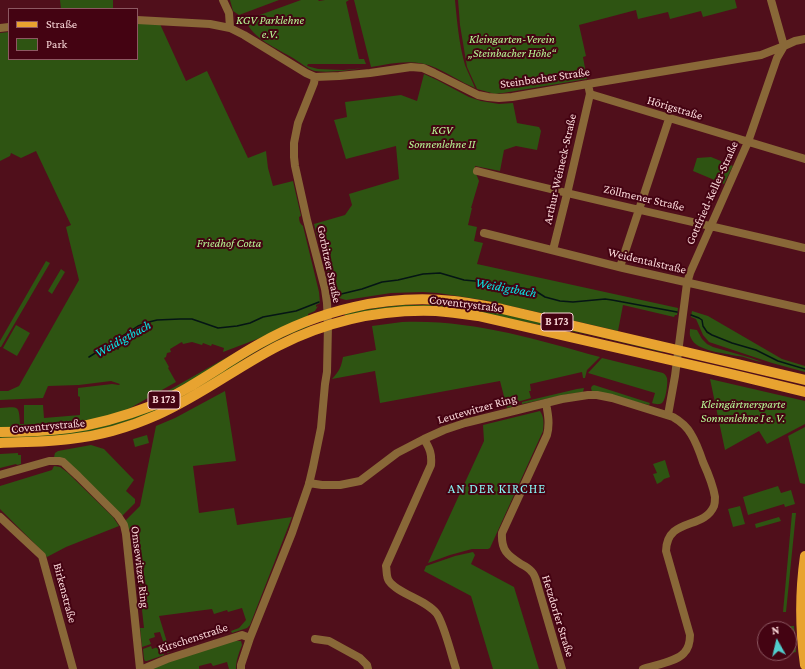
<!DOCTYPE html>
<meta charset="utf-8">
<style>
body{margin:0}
#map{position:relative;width:805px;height:669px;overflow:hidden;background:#500f1b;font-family:"Crimson Pro",serif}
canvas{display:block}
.legend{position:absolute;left:8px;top:8px;width:130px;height:52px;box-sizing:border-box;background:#440312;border:1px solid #8d5862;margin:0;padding:5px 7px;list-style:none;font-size:12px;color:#fad8d9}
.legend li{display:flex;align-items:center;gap:8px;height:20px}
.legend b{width:20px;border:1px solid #8d5862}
.north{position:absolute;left:757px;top:621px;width:40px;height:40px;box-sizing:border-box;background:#440312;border:1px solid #8d5862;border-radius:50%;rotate:352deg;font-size:11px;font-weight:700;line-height:16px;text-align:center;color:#fad8d9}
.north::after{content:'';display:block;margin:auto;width:14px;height:18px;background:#52cdcd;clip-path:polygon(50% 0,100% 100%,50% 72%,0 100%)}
</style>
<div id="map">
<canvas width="805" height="669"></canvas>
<ul class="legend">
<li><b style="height:5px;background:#e8a330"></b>Straße</li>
<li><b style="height:11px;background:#2e5412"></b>Park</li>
</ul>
<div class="north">N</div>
</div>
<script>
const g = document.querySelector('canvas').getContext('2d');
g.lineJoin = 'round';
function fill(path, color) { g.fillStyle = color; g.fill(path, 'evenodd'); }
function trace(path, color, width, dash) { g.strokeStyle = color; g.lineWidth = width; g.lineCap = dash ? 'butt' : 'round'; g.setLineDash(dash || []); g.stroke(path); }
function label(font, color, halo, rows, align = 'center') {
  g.font = font + ' "Crimson Pro",serif'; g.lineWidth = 4; g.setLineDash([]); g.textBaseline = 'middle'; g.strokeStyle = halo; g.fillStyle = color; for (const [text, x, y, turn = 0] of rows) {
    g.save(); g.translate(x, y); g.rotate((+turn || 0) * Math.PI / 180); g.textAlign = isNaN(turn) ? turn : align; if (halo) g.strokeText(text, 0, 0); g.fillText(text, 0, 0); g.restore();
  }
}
fill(new Path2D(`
 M60,0H113V9H61Z
 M230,0H279L239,15L233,11Z
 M301,0H318L319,1L325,0H349L346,2L359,59H364L366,64H308L307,66L318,69L343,70L365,68C350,70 330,73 315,71C307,69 300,62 293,58C278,49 251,38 246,20Z
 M354,0H455C457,21 459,44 465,65C468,73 472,80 475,88C461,82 449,74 436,68C415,58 393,63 371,67Z
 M458,0H735L737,8L703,17L701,11L670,19L668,12L638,19L636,10L579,25L586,56L583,57L587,79L503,93L495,94L477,89L467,67L460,25Z
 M137,23L160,24L186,81L207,71L248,158L266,151L268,168L273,186L293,181L301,216L299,217C299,221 300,224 303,226L319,292L320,303L316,305V307L318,306L315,311L308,314V317L268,335L223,352L224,348L212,344L211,346L203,343L202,345L192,342L183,344L182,342L180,343L170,349L171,352L167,353L166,357L164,358L169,367L168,368L176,382L125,411L92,420L42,427L0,428V408C18,407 19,404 20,424H24V405H43L44,418L80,415V397L78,396V388L112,384L119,385L120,384L111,381L79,385L48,386L43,398L0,400V391H8L19,386L79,280L66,227L71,225L36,151L21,158L11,153L10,156L0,161V33L9,32V59H137Z
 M424,74L437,80L469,97L481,101L499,104L513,103L517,123L539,127L541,131L537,150L516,146L504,150L500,171L475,166V171L479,181L471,208H472L468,225L477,227L474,241L483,243L477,264L678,308L677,315H675L674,317L623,305L618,331L489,301L438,293L423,292L391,293L346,300L339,298V297H337L332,283L330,284L314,224L345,215L352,205L349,194L399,179L396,146L346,159L334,120L347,117L345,102L401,95L417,101Z
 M711,157L733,166L724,184L693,171L697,158Z
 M46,261L50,263L1,347H0V341Z
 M61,269L65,272L52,294L48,291Z
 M403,305H453L467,306L662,349V352L592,335L545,326L477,312L345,317V314C364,309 384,307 403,305Z
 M692,311L708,316L782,359L805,366V372L772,363L709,342L703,335L696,319L691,317Z
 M402,322C470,319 535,339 600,357L587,370L585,378H583L582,372L530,384L531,391H529L531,398L514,403V404L519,403V405L507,408L500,381L380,403L375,371L332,379C339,371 341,368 343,357L376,350L372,326Z
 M309,323L310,326L286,336L259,350L244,359L207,385L153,413L104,429L63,436L0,439V434L108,424Z
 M16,325L30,333L17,356L3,348Z
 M690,329L697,330L702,339L707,344L713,347L751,358L762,362C754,361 744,356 737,356C724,353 696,351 691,338C689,335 690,332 690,329Z
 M236,352L194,379L150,402V401Z
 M602,358L663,373C666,375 666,376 667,378C668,383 666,400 662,403C659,405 655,404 652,403L655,393L588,373Z
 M710,379L805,401V424L767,444L759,431L725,450Z
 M594,385L650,403L649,405L592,392L591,388L592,386Z
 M584,388L583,392L569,394L522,404V402L577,389Z
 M225,391L236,461L193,466L199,513L234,508L237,525L292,517L250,625L247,628L232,633L231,631L239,628L246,620L242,608L228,612L227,610L214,614L212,609L159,616L170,652L167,653L160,632L154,633L155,637L149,639L151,644L142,647L140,628H144L133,529L128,530L125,521L140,506L156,426L175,418Z
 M540,411C544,417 544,423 543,431L490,548L488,549H472L450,555L428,563L484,441L483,425Z
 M805,427V484L800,483L788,436Z
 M147,435L149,443L135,447L133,439Z
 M91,445L104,449L134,480L126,491L135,499V503L122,516L54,457L55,453L58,451Z
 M18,453V455H21V464L17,465L16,464L0,468V454Z
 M665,460L670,477L664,479L661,482L657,484L653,474L657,473L653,464Z
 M54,466L60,467L67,472L113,517L119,526L66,547L47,557L41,550L0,509V486L52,470Z
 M778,486L781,493L791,490L795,504L785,507L784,504L748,515L743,497Z
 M740,506L745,524L733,527L728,509Z
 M792,513H796L786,612H783Z
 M779,517L781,521L756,528L755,524Z
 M473,552L475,555L471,564L514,587L539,669H493L471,596L424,571L426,566L455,556Z
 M789,626H794L796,652L791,653Z
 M237,639V641H241L242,645C239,653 236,660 236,669H229L227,662L213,666L211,663L199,666V669H152L173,659Z
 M151,646L152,649L158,647L159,650L162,649L164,655L147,661H145L144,659L143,649Z`), '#2e5412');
trace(new Path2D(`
 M337,295L362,289L382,282L398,280L423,274L440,273L464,280L496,283L527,289L534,290L545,297L560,301L573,302L605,299L612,300L677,312
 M691,315L699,318L702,320L703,326L707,332L712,335L732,343L756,350L778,361L805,369
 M118,339V349
 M89,357L118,339L129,332L138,326L149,322L157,320L180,319H192L218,328L237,326L250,323L263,317L296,311L319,302`), '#051515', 1.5);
trace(new Path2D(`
 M223,0L229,13L230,28
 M771,0L784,46
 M137,20L210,24L230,28L244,35L306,73L315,77L339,76L370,73L411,67L423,68L434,73L478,95L488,97L499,98L512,97L588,84L761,55L784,46L795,41L805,39
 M0,28L9,27
 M588,84L590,94L805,159
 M477,171C586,199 696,222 805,248
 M484,233L623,268L805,309
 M553,250L567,194L590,94
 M620,267L669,119
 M546,403C548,414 550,424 547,435L502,533C501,550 507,555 521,564C525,566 529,568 532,572C534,574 535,577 536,580L562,669
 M668,415L675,376L687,283L690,273L748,142L777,58L784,46
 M424,439C430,449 432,454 431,465L386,566C387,571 386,577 389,581C398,594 427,600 437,614C445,627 451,654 456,669
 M0,475L49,461H59L63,462L78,476L118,516L124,525L126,534L140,669
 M309,483L322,485H340L360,481L397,453L424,439L444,430L465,423L562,399L588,395H597L612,398L673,417C680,421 687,427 691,434C696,442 700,453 703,462C708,473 713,485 715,497C715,500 715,503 714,506C704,530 667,517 666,551L690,635C690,641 689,648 684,653C676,662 655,665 643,669
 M0,517L42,556L73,669
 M315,639L329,641L360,658L367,665L368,669
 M143,669L167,659L242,635L250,638
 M241,669V665L250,638L292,533L309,484L313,467L321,428L325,384L327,372L328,325L327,303L325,289L307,220L295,166L294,157V143L298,123L314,83L315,77`), '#896838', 8);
trace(new Path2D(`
 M0,432C23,432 47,431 70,428C98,424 125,416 151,406C190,390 223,364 259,344C319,310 386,294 454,301C470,303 486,306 502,309L805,380
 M0,443C23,442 47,442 70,439C99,436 130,427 157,415C200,396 237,367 278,346C327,321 382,309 436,311C450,312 464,314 478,316L731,374L805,392
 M805,556C800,591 800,629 805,665`), '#e8a330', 10);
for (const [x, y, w] of [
 [557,322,32],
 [164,400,32]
]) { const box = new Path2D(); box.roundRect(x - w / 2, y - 9, w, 18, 3); g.fillStyle = '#440312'; g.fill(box); trace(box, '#fad8d9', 1); }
label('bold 11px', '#fad8d9', null, [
 ["B 173",557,322],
 ["B 173",164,400]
]);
label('italic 12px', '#b8f895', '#440312', [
 ["KGV Parklehne",270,20],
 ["e.V.",270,34],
 ["Kleingarten-Verein",512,39],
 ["„Steinbacher Höhe“",512,53],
 ["KGV",442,130],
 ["Sonnenlehne II",442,144],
 ["Friedhof Cotta",229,243],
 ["Kleingärtnersparte",743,404],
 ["Sonnenlehne I e. V.",743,418]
]);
label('12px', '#fad8d9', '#440312', [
 ["Steinbacher Straße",545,78,-8],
 ["Hörigstraße",675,108,17],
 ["Arthur-Weineck-Straße",560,169,-77],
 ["Gottfried-Keller-Straße",712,193,-66],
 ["Zöllmener Straße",644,198,13],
 ["Weidentalstraße",647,261,13],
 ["Gorbitzer Straße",329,264,78],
 ["Coventrystraße",466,304,7],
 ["Leutewitzer Ring",477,409,-16],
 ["Coventrystraße",48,426,-5],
 ["Omsewitzer Ring",140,567,83],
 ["Birkenstraße",65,593,75],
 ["Hetzdorfer Straße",558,616,73],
 ["Kirschenstraße",193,638,-18]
]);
label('italic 13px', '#06e6e6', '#440312', [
 ["Weidigtbach",506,288,10],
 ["Weidigtbach",123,339,-29]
]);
g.letterSpacing = '1px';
label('13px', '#87f3f3', '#440312', [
 ["AN DER KIRCHE",497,489]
]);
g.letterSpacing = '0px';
</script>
